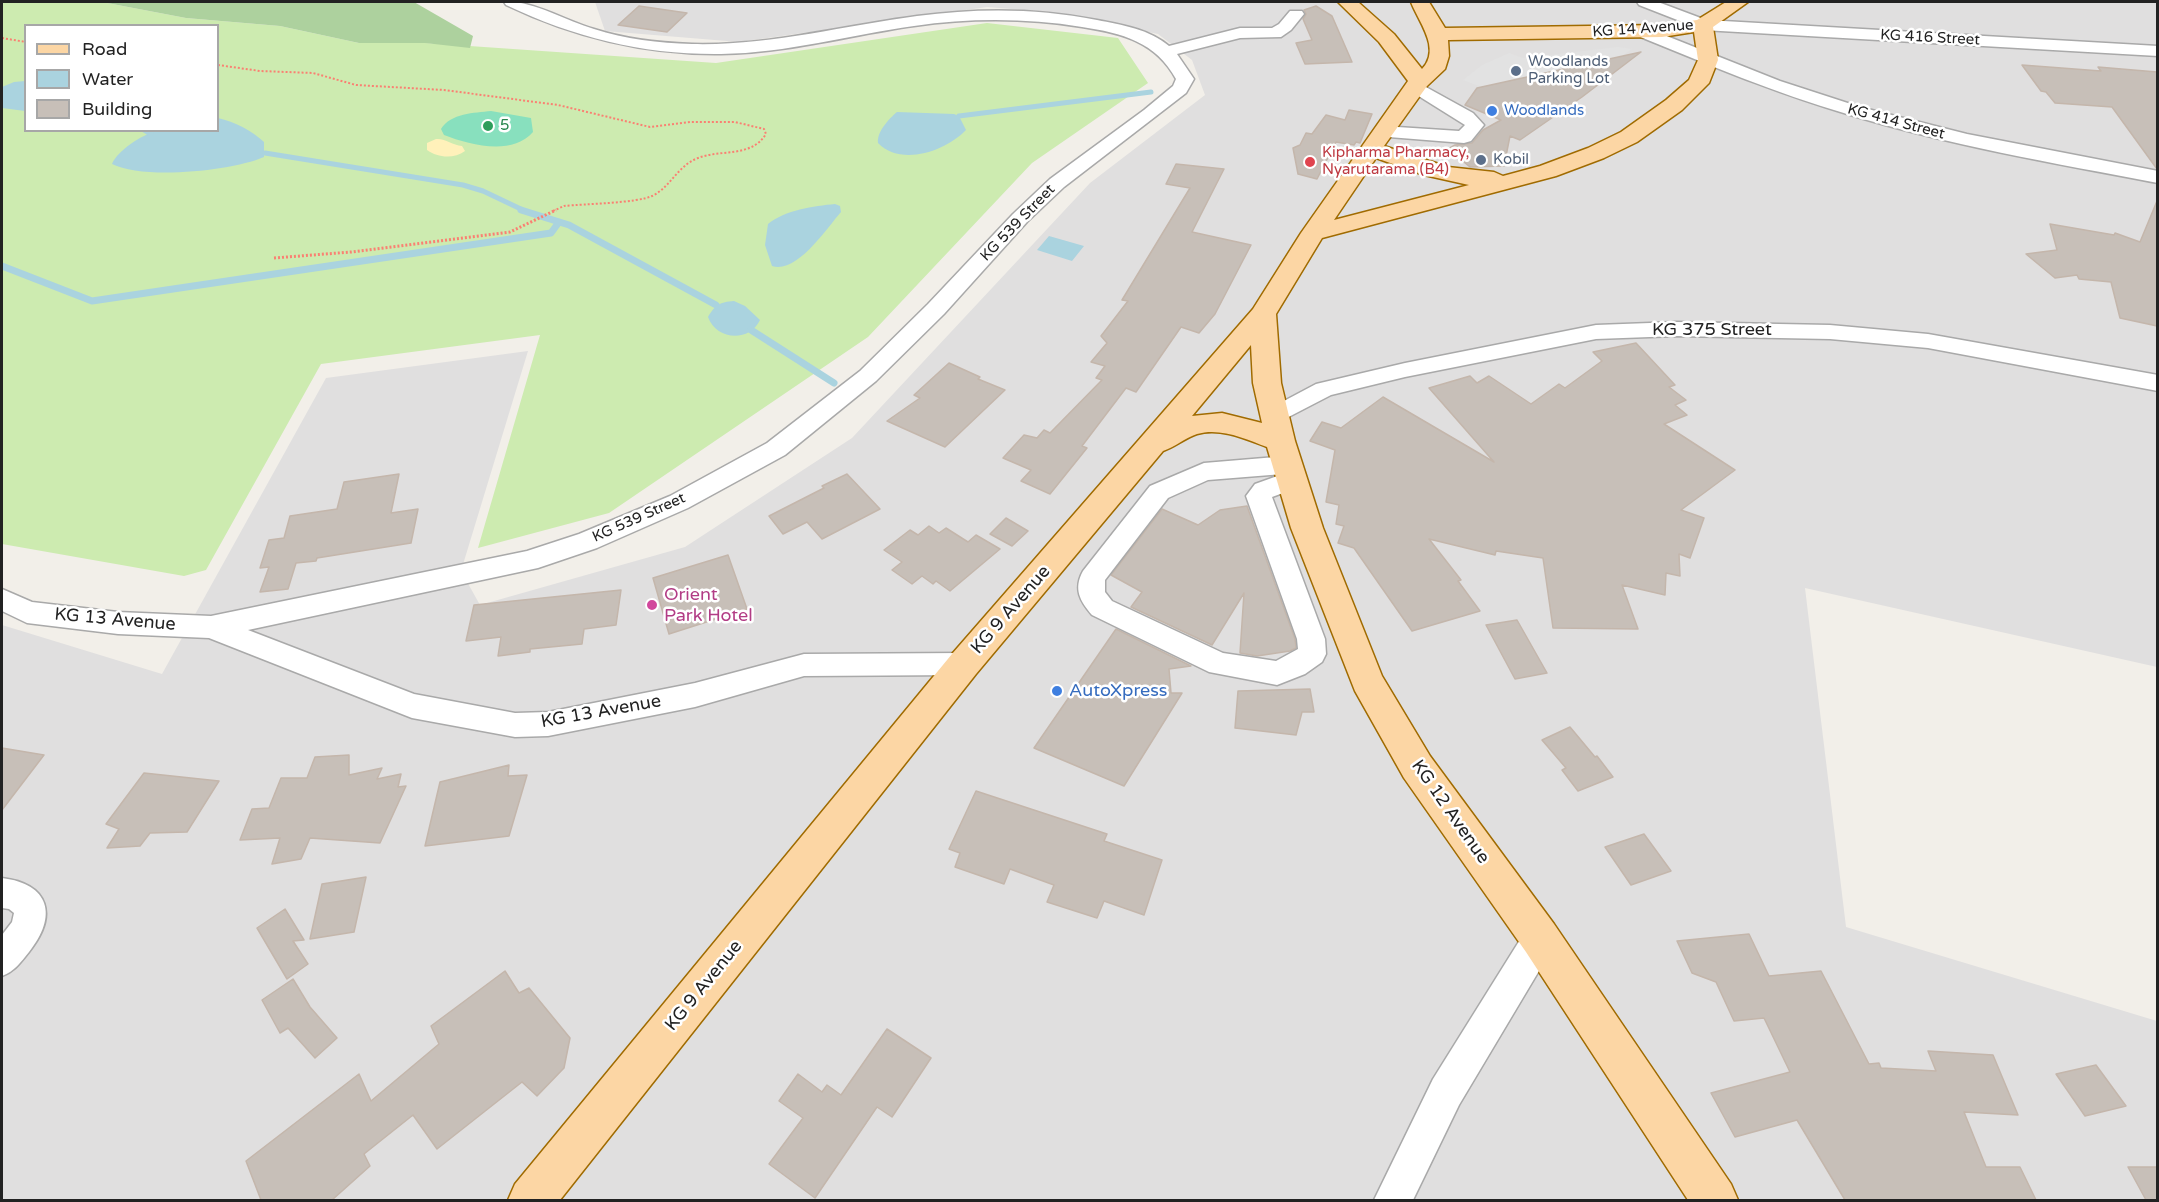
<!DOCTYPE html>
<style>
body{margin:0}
#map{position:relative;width:2159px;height:1202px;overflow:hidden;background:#f2efe9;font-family:"Varela Round",sans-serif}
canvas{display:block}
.frame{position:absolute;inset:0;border:3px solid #222;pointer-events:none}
.legend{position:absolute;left:24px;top:24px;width:195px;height:108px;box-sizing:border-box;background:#fff;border:2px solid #a7a7a7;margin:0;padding:8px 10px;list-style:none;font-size:18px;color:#222}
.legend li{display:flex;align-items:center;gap:12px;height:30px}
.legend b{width:30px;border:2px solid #a7a7a7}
</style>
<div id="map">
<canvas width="2159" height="1202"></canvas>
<div class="frame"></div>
<ul class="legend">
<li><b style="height:8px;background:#fcd6a4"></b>Road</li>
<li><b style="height:16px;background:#aad3df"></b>Water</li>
<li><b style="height:16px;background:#c7bfb8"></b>Building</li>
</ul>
</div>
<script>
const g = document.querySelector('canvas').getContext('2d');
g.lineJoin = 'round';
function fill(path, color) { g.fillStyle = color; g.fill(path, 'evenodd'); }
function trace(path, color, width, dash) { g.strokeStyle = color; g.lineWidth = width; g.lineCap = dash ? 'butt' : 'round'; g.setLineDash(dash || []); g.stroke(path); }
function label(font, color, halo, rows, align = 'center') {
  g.font = font + ' "Varela Round",sans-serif'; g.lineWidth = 5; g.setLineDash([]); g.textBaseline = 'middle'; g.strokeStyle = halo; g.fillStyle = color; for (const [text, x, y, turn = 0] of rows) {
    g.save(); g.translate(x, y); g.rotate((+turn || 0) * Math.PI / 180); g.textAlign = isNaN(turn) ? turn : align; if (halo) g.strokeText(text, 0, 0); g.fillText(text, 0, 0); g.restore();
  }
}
fill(new Path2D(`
 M595,2H2157V667L1805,588L1846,927L2157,1021V1200H2V625L162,674L326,378L528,351L461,571L480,605L685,547L852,438L1090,183L1205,95L1192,60L1158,34L1049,12L987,7L739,42L605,31Z`), '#e0dfdf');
fill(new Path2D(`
 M2,2H102L186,18L280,26L359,43H426L716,63L987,23L1118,38L1148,83L1032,163L868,337L609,513L478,548L540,335L321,364L206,570L184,576L2,544ZM26,26H218V130H26Z`), '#cdebb0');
fill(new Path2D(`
 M102,2H414L473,36L470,48L425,43H359L280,26L186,18Z`), '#add19e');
fill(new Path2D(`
 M436,139C445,138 452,145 462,146L465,151C454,159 438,158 427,150V143Z`), '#fff1ba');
fill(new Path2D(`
 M491,111L531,118L533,132C512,156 470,145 444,135L441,129C451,113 474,113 491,111Z`), '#88e0be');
fill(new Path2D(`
 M1618,47L1632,49L1622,56L1518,101L1463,80L1482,65L1509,53L1523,58Z`), '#e2e2e2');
fill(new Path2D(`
 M25,81V111L2,108V87L14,82Z
 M897,112L954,114L959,116L966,130C946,151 901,167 878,143C877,131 889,119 897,112Z
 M218,118C235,122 251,130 264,142V157C232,171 143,180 112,164C118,150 142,135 156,131C172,127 200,130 218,130Z
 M835,204L840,206L841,212C826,229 797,274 772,266L765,245L768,224C785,210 814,206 835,204Z
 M1049,236L1084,246L1072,261L1037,250Z
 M734,301L745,306L760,320C749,343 716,340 708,317C715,305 720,302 734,301Z`), '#aad3df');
trace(new Path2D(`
 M959,116L1151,92
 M144,130L151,134
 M265,153L463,185L483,191L525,211`), '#aad3df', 5);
trace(new Path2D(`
 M521,210L569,225L716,305
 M2,266L92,301L551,233L559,222
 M751,330L834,383`), '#aad3df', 7);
const building = new Path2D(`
 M639,6L687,13L667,32L618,25Z
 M1316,6L1332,16L1352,62L1305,64L1296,43L1312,40L1303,19L1306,14L1304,10Z
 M1641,52L1582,97L1520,140L1510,136L1504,166L1470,167L1448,149L1455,145L1472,143L1483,130L1501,120L1465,105L1477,88Z
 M2022,65L2101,71L2098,67L2157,72V169L2112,107L2055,103L2046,92L2041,91Z
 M1349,110L1372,114L1360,143L1356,142L1354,145L1336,142L1317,179L1298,174L1293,148L1300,145L1306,133L1312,134L1326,115L1345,120Z
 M1176,164L1224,169L1192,232L1251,245L1215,314L1199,333L1181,327L1136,392L1126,388L1082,446L1087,448L1050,494L1021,481L1031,470L1003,458L1024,435L1037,438L1044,430L1050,433L1102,380L1096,378L1105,366L1091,362L1107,343L1101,336L1128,301L1122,300L1190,188L1166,184Z
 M2157,201V326L2120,318L2111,282L2079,279L2077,275L2055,278L2026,254L2057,250L2050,224L2114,235L2115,233L2140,242Z
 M1636,343L1675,385L1669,387L1686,400L1675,405L1687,415L1664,424L1735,470L1681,510L1704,518L1690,558L1679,554L1680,576L1666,573L1665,595L1622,585L1638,629L1553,628L1543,558L1496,551L1495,555L1429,539L1461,580L1458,581L1480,611L1412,631L1354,548L1338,543L1344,526L1336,524L1339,505L1326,502L1335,450L1310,441L1322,422L1341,428L1383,397L1494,462L1429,388L1470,376L1477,383L1489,376L1531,404L1559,384L1565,388L1602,361L1593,352Z
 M949,363L980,377L978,379L1005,390L945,447L887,421L920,398L914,395Z
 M399,474L391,513L418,509L411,543L317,558L316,561L296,563L288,589L260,592L269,567L260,568L269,540L284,538L290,516L337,509L344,482Z
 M847,474L880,509L822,539L807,522L783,534L769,516L824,488L822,486Z
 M1247,506L1295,639L1296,648L1290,651L1257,656L1240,653L1244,593L1212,645L1131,607L1142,592L1111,575L1162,509L1198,525L1220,510Z
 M1006,518L1028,531L1012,546L990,534Z
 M929,526L939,533L946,528L968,542L976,535L1000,549L950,591L936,581L933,584L922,576L912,584L892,570L902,562L884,550L910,530L918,535Z
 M728,555L747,609L669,634L653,578Z
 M621,590L616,625L584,629L582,644L530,649V652L498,656L501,637L466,641L474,605Z
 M1517,620L1547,673L1515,679L1486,625Z
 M1116,629L1191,666L1169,669L1171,693H1182L1124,786L1034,748Z
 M1310,689L1314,712H1302L1296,735L1235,728L1238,691Z
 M1570,727L1595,757L1597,756L1613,777L1578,791L1562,770L1566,768L1542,740Z
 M2,748L44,755L2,810Z
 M349,755V775L382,768L377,779L401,774L398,787L406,786L380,843L310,838L301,859L272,864L280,838L240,840L252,809L269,808L281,778H307L315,757Z
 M509,765L508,776L527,775L509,836L425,846L440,782Z
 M144,773L219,781L187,832L150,833L140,846L107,848L119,829L106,824Z
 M976,791L1107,834L1104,841L1162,860L1144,915L1104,901L1097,918L1047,902L1054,885L1010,869L1004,884L955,867L960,853L949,849Z
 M1644,834L1671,871L1631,885L1605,847Z
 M366,877L354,932L310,939L322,884Z
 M285,909L304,940L293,941L308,964L287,979L257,928Z
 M1749,934L1769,976L1821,971L1869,1064L1879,1063L1881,1068L1936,1071L1928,1051L1993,1055L2018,1115L1964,1112L1986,1167H2020L2036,1200H1845L1797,1120L1735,1137L1711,1093L1790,1072L1764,1018L1734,1021L1716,982L1692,973L1677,941Z
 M505,971L519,993L529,988L570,1038L564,1068L537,1096L522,1082L437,1149L413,1115L364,1154L370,1166L332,1200H261L246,1161L359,1074L371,1101L439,1044L431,1026Z
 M293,979L310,1007L337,1038L315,1058L288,1028L280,1033L262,1000Z
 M887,1029L931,1058L892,1117L877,1107L815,1198L769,1164L803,1118L779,1101L798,1074L822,1092L827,1085L841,1095Z
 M2096,1065L2126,1106L2085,1116L2056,1074Z
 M2128,1167H2157V1200H2146Z`);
fill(building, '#c7bfb8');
trace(building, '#c4b6ab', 1.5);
const minor = new Path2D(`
 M504,2C532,0 566,21 594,29C625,39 659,43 692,44C769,46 841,26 917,16C977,8 1038,8 1097,20C1122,25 1149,29 1169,46L1240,28H1272L1279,24L1290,11H1302L1304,14L1291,30L1281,37L1240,38L1177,54L1194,79L1186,93L1064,187L1027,222L944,314L876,381L785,455L688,508L597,548L538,568L248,630L414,694L515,713L548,712L695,683L804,654L964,653L974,656L978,664L974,672L964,675L804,676L695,707L548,736L515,737L412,718L209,638L118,634L27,623L2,611V589L32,602L118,612L211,616L527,551L579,534L670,496L767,443L860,371L928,304L1013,214L1050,179L1144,110L1173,86L1176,79C1156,42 1122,33 1082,27C1026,18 970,18 914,26C850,35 787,53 721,54C645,55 575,38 506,5Z
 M1637,2H1658L1706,20L2158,46V56L1703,30L1639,5Z
 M1644,27L1780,81L1860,107L1967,134L2158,171V183C2053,163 1948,145 1847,114C1775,93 1707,64 1638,36L1636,32L1638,28Z
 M1415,81L1473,113L1484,125L1471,141L1464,143L1376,136L1373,132L1376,128L1382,126L1459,131L1465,125L1409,90L1406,86L1409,82Z
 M1677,322L1830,325L1928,334L2158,375V391L1928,348L1830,339L1677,336L1596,339L1405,377L1331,395L1275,424L1267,422L1263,416L1267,410L1316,384L1405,363L1596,325Z
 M1288,456L1297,459L1300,465L1295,472L1302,474L1305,480L1302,486L1272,497L1325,639L1326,654L1322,662L1305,674L1277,685L1209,672L1092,615C1080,601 1073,589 1083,571L1150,486L1204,463ZM1283,474L1255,484L1246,496L1297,639L1298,649L1276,661L1223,653L1112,601L1105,592V580L1168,498L1208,480Z
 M2,878C50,884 58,916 29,952C20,963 15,971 2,976V935L12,922L14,913L9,909L2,908Z
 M1540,922L1552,927L1557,938L1552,949L1459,1105L1413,1200H1374L1433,1079L1528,927Z`);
const major = new Path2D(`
 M1338,2H1358L1394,34L1422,69C1442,49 1418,21 1411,2H1429L1445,28L1662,25L1697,20L1726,2H1748L1713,27L1718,60L1709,83L1682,110L1637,142L1604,158L1556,176L1322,238L1276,314L1281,383L1295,441L1323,528L1382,676L1430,756L1554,924L1731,1184L1738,1200H1688L1526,952L1404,778L1355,691L1291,528L1267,447C1246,439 1220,427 1197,434C1185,438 1175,447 1163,451L976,674L560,1200H508L515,1184L952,654L1253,309L1301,233L1408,81L1379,42ZM1694,32L1698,60L1689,80L1666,100L1621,132L1588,148L1540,166L1503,176L1494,172L1448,167L1384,146L1427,86L1445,69L1449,56L1448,40L1662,37ZM1376,158L1424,175L1469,185L1334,220ZM1251,345L1253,383L1262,423L1222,413L1192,416Z`);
trace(minor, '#a9a9a9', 3);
trace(major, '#a06b00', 3);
trace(new Path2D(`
 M2,38L26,42
 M218,65L260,71L313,73L356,85L444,90L558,105L650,127L690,122H735L764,129L766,134C751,158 721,149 698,158C677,166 671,187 652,196C637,203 584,204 564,206L553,211`), '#fa8072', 2, [2, 2]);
trace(new Path2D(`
 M274,258L351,252L510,232L556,210`), '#fa8072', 3, [2, 2]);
fill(minor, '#fff');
fill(major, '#fcd6a4');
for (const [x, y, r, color] of [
 [1516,71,6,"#5c6f8a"],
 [1492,111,6,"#3f7fe0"],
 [488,126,6,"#2e9e5b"],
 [1481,160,6,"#5c6f8a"],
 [1310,162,6,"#e0444e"],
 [652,605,6,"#d1479c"],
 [1057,691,6,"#3f7fe0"]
]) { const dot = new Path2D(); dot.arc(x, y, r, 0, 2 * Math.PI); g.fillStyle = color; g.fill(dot); trace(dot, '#fff', 2); }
label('15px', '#222', '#fff', [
 ["KG 14 Avenue",1643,29,-4],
 ["KG 416 Street",1930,38,3],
 ["KG 414 Street",1896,122,15],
 ["KG 539 Street",1018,223,-46],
 ["KG 539 Street",639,518,-24]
]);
label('15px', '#4e5e75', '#fff', [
 ["Woodlands",1528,62],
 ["Parking Lot",1528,79],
 ["Kobil",1493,160]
], 'left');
label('15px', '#366cbe', '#fff', [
 ["Woodlands",1504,111]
], 'left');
label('15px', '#27864d', '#fff', [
 ["5",500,126]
], 'left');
label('15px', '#be3a42', '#fff', [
 ["Kipharma Pharmacy,",1322,153],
 ["Nyarutarama (B4)",1322,170]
], 'left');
label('18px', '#222', '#fff', [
 ["KG 375 Street",1712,330],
 ["KG 9 Avenue",1011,610,-49],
 ["KG 13 Avenue",115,620,5],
 ["KG 13 Avenue",601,712,-10],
 ["KG 12 Avenue",1450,812,55],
 ["KG 9 Avenue",704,986,-51]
]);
label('18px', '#b23c85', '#fff', [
 ["Orient",664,595],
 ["Park Hotel",664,616]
], 'left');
label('18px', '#366cbe', '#fff', [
 ["AutoXpress",1069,691]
], 'left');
</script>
